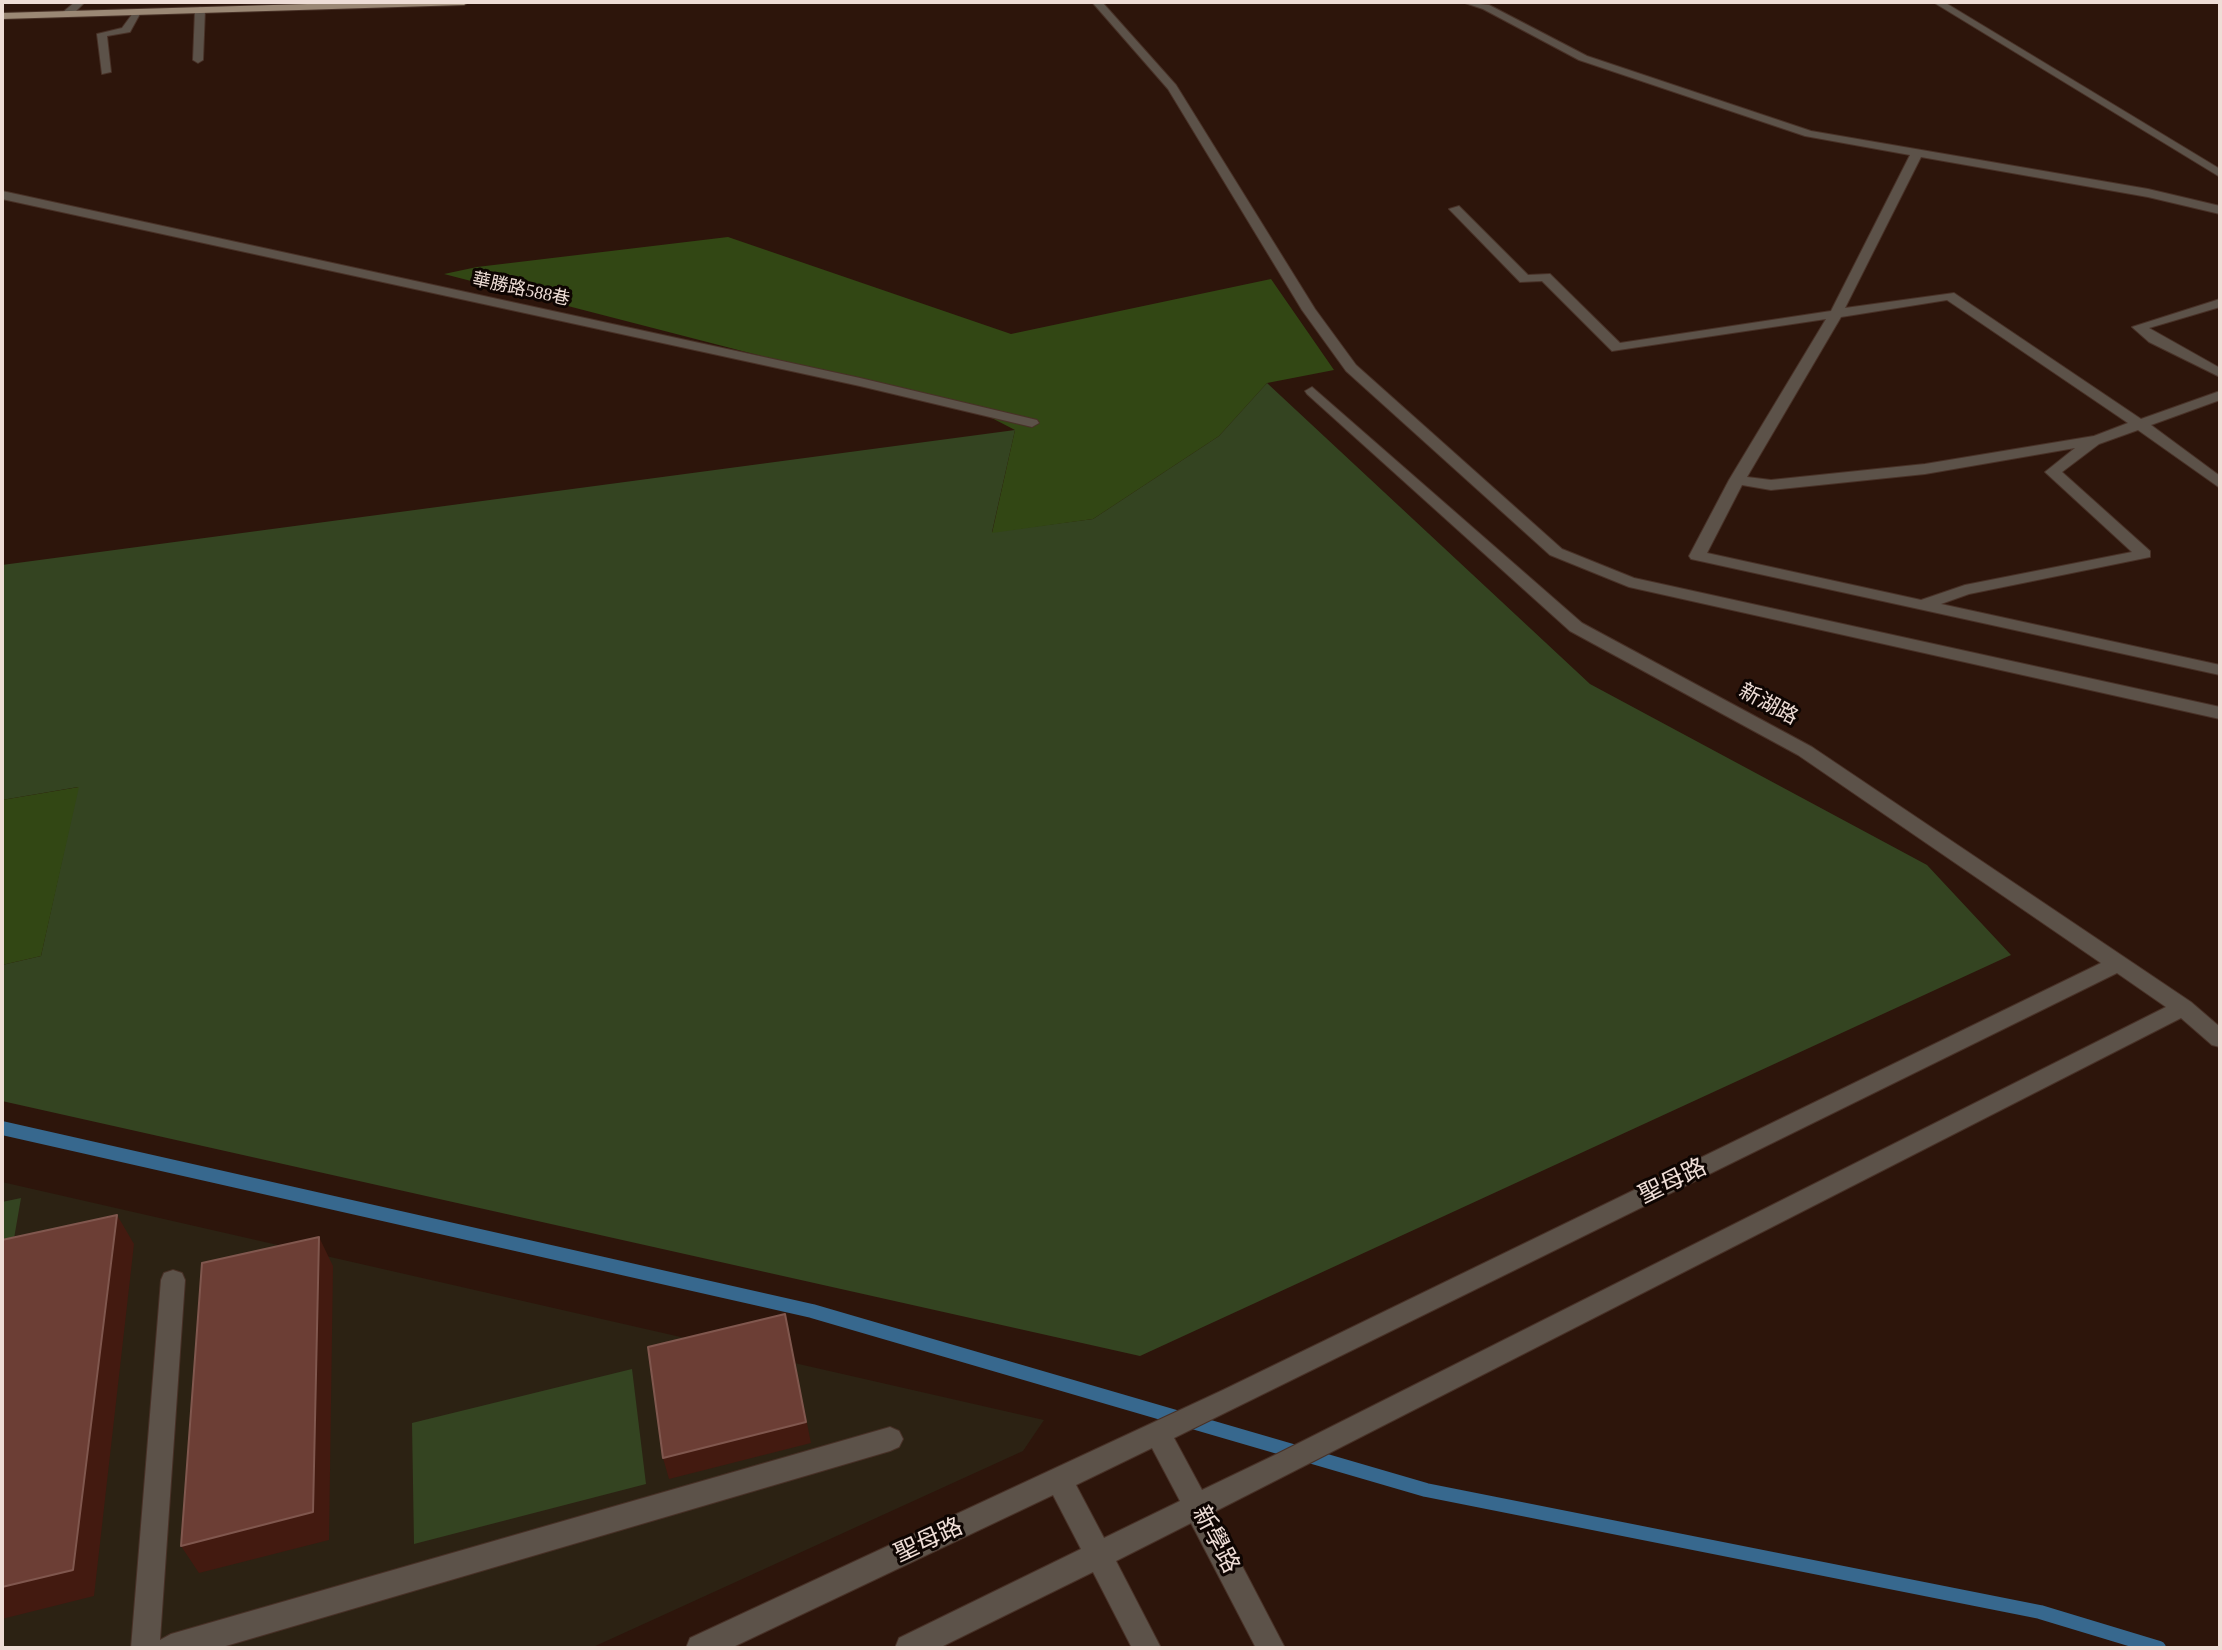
<!DOCTYPE html>
<meta charset="utf-8">
<style>
body{margin:0}
#map{position:relative;width:2222px;height:1650px;overflow:hidden;background:#2d150b;font-family:"Times New Roman",serif}
canvas{display:block}
.frame{position:absolute;inset:0;border:4px solid #eeddd6;pointer-events:none}
</style>
<div id="map">
<canvas width="2222" height="1650"></canvas>
<div class="frame"></div>
</div>
<script>
const g = document.querySelector('canvas').getContext('2d');
g.lineJoin = 'round';
function fill(path, color) { g.fillStyle = color; g.fill(path, 'evenodd'); }
function trace(path, color, width, dash) { g.strokeStyle = color; g.lineWidth = width; g.lineCap = dash ? 'butt' : 'round'; g.setLineDash(dash || []); g.stroke(path); }
function label(font, color, halo, rows, align = 'center') {
  g.font = font + ' "Times New Roman","Noto Sans TC",serif'; g.lineWidth = 6; g.setLineDash([]); g.textBaseline = 'middle'; g.strokeStyle = halo; g.fillStyle = color; for (const [text, x, y, turn = 0] of rows) {
    g.save(); g.translate(x, y); g.rotate((+turn || 0) * Math.PI / 180); g.textAlign = isNaN(turn) ? turn : align; if (halo) g.strokeText(text, 0, 0); g.fillText(text, 0, 0); g.restore();
  }
}
fill(new Path2D(`
 M2,1182L1044,1420L1023,1451L591,1648H2Z`), '#2c2213');
fill(new Path2D(`
 M1267,383L1590,684L1927,865L2011,955L1140,1356L2,1101V965L41,956L78,787L2,800V565L1015,430L992,532L1093,519L1219,436Z
 M21,1198L2,1308V1202Z
 M632,1369L646,1484L414,1544L412,1423Z`), '#344421');
fill(new Path2D(`
 M728,237L1011,334L1271,279L1334,370L1267,383L1219,436L1093,519L992,533L1015,430L982,413L444,274L477,267Z
 M79,787L41,956L2,965V800Z`), '#324714');
trace(new Path2D(`
 M2,1128L812,1311L1426,1490L2040,1612L2159,1648`), '#37688e', 14);
const service = new Path2D(`
 M75,2H85L71,16H63V12Z
 M1092,2H1102L1176,85L1315,309L1356,365L1562,549L1634,578L2220,707V719L1629,587L1550,555L1346,371L1302,310L1168,89Z
 M1462,2L1489,5L1587,56L1811,131L2148,189L2220,206V214L2148,197L1921,157L1845,308L1954,293L2141,419L2220,391V400L2151,425L2220,476V488L2138,430L2099,444L2062,472L2150,551V557L1969,594L1941,604L2220,665V675L1691,559L1689,556L1729,480L1826,319L1612,351L1542,281L1520,282L1449,209L1459,206L1528,275L1550,274L1620,343L1831,311L1910,155L1805,136L1579,60L1483,9ZM1947,300L2128,423L2094,436L1925,464L1771,480L1747,477L1841,317ZM2075,448L2045,472L2132,552L1965,585L1921,600L1707,553L1742,485L1771,490L1925,474Z
 M1933,2H1944L2220,169V177Z
 M200,7L205,10L203,60L198,63L193,60L195,10Z
 M136,9L141,12L130,32L107,36L111,72L102,74L97,34L122,28Z
 M2,191L860,378L1037,420L1039,423L1032,427L860,386L2,199Z
 M173,1270L182,1273L185,1280L160,1640L171,1634L890,1427L899,1431L903,1439L899,1447L890,1451L219,1648H131L161,1280L164,1273Z`);
const minor = new Path2D(`
 M2220,299V307L2149,328L2220,368V377L2149,342L2132,327Z
 M1312,387L1582,623L1812,747L2191,1002L2220,1027V1047L2212,1045L2181,1018L1214,1512L1285,1648H1256L1191,1523L1116,1561L1161,1648H1132L1093,1572L939,1648H895L899,1638L1081,1549L1053,1495L731,1648H686L690,1638L1223,1390L2101,963L1798,755L1570,631L1307,394L1305,391ZM2117,973L2166,1007L1277,1454L1202,1490L1174,1438ZM1152,1448L1180,1501L1104,1538L1076,1485Z`);
const primary = new Path2D(`
 M375,2H469L464,5L2,19V13Z`);
trace(service, '#483127', 2);
trace(minor, '#483127', 2);
trace(primary, '#483127', 2);
fill(service, '#5c5249');
fill(minor, '#5c5249');
fill(primary, '#9b8875');
fill(new Path2D(`
 M117,1215L134,1244L94,1596L2,1619V1587Z
 M319,1237L333,1266L329,1540L199,1573L181,1546Z
 M785,1314L811,1443L669,1479L663,1458Z`), '#431a10');
const building = new Path2D(`
 M117,1215L73,1570L2,1587V1240Z
 M319,1237L313,1512L181,1546L202,1263Z
 M785,1314L806,1422L663,1458L648,1347Z`);
fill(building, '#6c3e35');
trace(building, '#80574e', 2);
label('18px', '#eeddd6', '#0e0502', [
 ["華勝路588巷",521,290,12]
]);
label('21px', '#eeddd6', '#0e0502', [
 ["新湖路",1768,705,28]
]);
label('24px', '#eeddd6', '#0e0502', [
 ["聖母路",1673,1182,-26],
 ["新學路",1215,1540,62],
 ["聖母路",929,1541,-25]
]);
</script>
